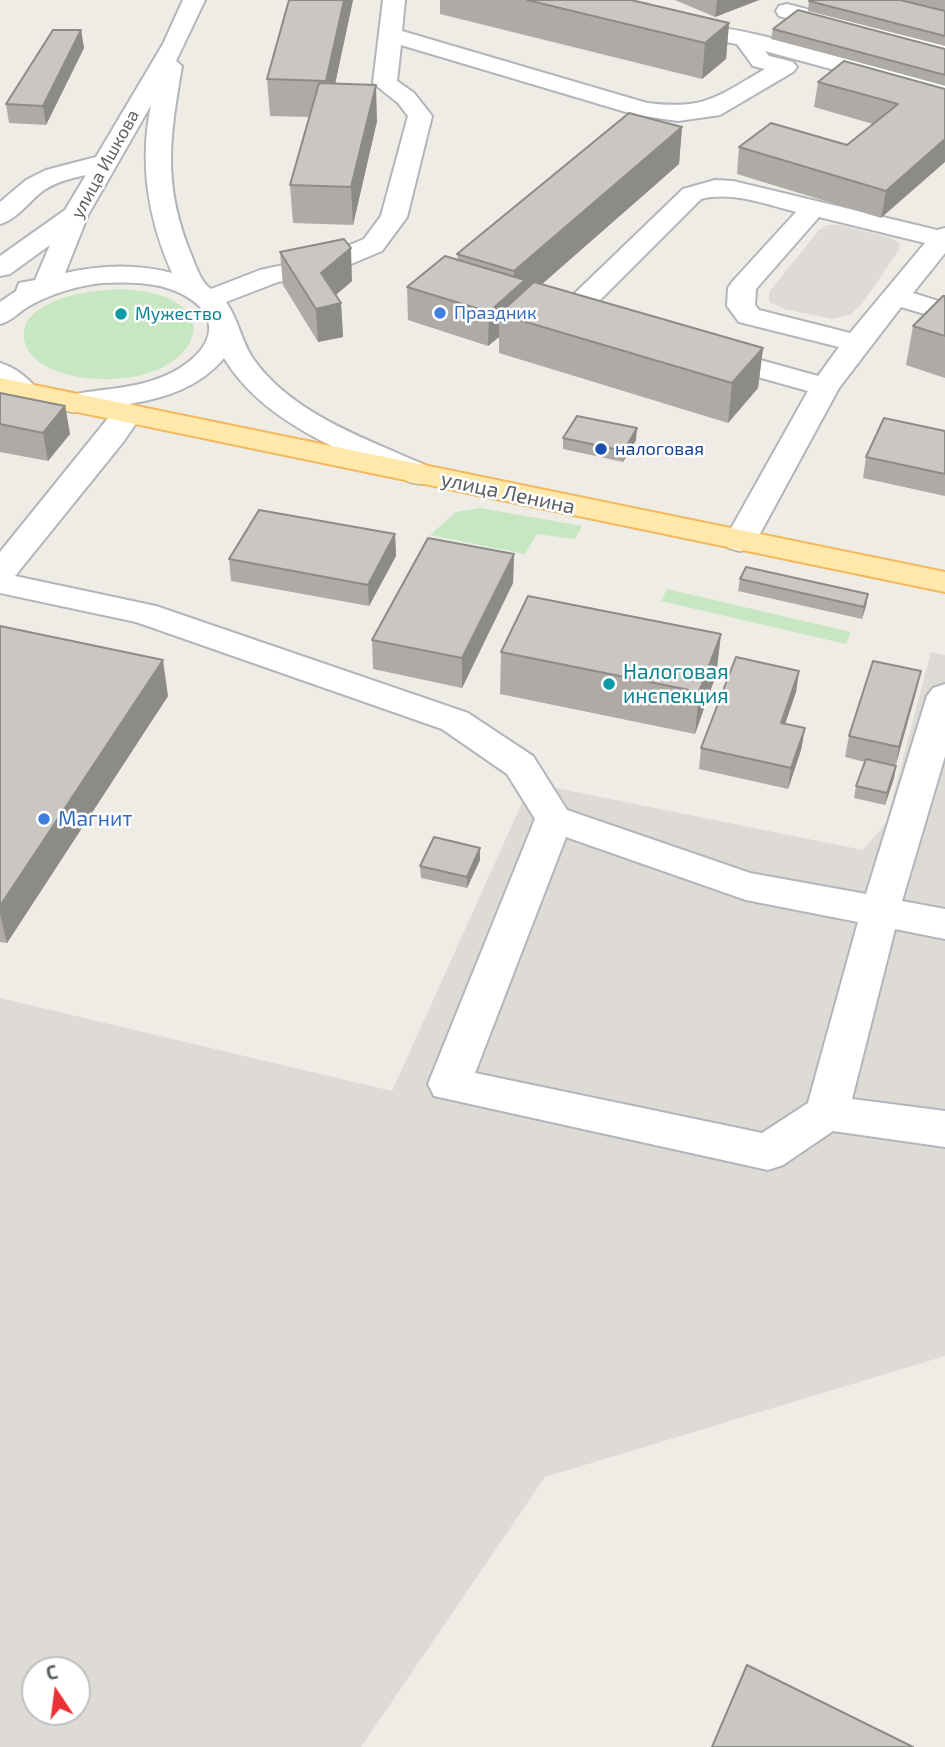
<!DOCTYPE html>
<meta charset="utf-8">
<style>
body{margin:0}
#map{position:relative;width:945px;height:1747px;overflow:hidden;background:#efece5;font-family:"Exo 2",sans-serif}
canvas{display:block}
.north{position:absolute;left:21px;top:1656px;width:70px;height:70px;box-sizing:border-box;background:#fff;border:2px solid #bec0c1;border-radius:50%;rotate:347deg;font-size:19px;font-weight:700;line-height:28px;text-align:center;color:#5d6265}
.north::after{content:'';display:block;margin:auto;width:24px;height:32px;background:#e93136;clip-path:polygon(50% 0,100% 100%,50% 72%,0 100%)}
</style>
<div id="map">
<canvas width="945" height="1747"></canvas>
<div class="north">С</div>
</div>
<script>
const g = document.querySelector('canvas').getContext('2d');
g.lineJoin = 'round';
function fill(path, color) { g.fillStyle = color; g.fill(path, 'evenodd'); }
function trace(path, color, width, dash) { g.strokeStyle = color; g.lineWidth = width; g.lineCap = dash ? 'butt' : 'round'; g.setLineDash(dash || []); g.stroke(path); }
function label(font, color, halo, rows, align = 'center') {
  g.font = font + ' "Exo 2",sans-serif'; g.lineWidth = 5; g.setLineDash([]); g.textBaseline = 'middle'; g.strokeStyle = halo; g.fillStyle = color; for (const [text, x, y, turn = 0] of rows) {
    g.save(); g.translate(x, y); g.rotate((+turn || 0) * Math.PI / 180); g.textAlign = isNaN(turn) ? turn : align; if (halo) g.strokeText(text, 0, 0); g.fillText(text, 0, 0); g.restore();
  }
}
fill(new Path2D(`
 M827,225H839L892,238L900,244L899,250L862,304L850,315L832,319L784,309L769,302V292L819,230Z
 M931,652L945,655V1356L545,1477L361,1747H0V998L392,1091L531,783L863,850L886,823ZM35,1670H77V1712H35Z`), '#dedbd7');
fill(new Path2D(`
 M120,289C145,291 179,294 191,319C196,328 193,336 189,344C155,402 0,384 27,321C48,295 89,291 120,289Z
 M480,508L582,526L575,539L537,534L525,554L430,535L456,512Z
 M667,589L851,632L846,644L661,601Z`), '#c6e7c2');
const minor = new Path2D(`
 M183,0H205L176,61L182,66C170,137 162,182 190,252C195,263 200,282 211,289L260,270L321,257L364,239L381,216L408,116L398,103L373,83L383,0H405L402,31L647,103C706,110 716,97 765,69L753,66L737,44L669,32L666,27L669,22L677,20C707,25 739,30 767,37L945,86V100L765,51L769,56L793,62L797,67L793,72L720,115L678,121L636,115L401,45L397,81L414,93L432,116L407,217L382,251L339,269L278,282L226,302C239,320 241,342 254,360C294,416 372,441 432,468L436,475L432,482L421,484L410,482C344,451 264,424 224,358C200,387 165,398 129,404L139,407L143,413L124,441L15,576L156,606L468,713L533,756L567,810L750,873L866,894L927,696L933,688L945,684V756L902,901L945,909V939L895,929L852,1099L945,1111V1147L833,1131L783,1165L768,1170L434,1096L428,1084L535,819L507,774L442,729L136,622L0,593V552L117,407L122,405L72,412L62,409L57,403L62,397C102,387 143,391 180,368C230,336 211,299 160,286C142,282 121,282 102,283C77,286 53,293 31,305C19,311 13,321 0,324V302L16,291L19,283L35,280L50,245L10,274L0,276V256L65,210L86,175C71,178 56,182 44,190C29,201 18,219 0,224V202L26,180L46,170L96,157L163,44ZM151,105C139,164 148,218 172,273C138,264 100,265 65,273L88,215ZM566,837L746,900L858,922L808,1103L762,1133L475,1073Z
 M787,4L945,45V59L779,16L776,11L779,6Z
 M715,180L733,181L937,230L945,228V253L913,293L945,303V320L901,307L839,388L756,541L751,548L740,551L729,548L724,541L808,391L700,361L696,355L700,349L710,346L818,376L839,347L739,322L727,306L728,288L732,282L796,212C765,204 732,191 701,199L597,303L595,309L603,316L622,321L626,327L622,333C601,338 578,328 566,311L574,294L683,189ZM819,217L925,243L850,333L759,310L755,305L756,289Z
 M0,363C15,367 31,380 40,393L35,399C19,403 12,397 0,387Z`);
const major = new Path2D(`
 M0,378L945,572V592L0,396Z`);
trace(minor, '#b2b6ba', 4);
trace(major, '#f1b85c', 4);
fill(minor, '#fff');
fill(major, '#ffe8aa');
fill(new Path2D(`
 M289,0H353L335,84L377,121L353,225L293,223L290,185L310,117L270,116L267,79Z
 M440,0H631L729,23L726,59L702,79L440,14Z
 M675,0H759L715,17Z
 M810,0H945V46L808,11L809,1Z
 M773,29L945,49V85L771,39Z
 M81,30L84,48L46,125L9,123L6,104Z
 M818,82L945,89L881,218L737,174L739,147L847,145L873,124L814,107Z
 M682,127L679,164L542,284L763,348L758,388L728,423L499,353V337L488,346L408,320L407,287L458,260L457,254Z
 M280,252L352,281L336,295L341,303L343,337L318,342L283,285Z
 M945,296V378L906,365L913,326Z
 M0,393L65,406L70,434L48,461L0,452Z
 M945,431V496L863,478L866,457Z
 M563,438L636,440L623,462L563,449Z
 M395,534L396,556L369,606L231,581L229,559Z
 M514,554L513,583L462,688L373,669L372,640Z
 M740,579L868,594L866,606L862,619L738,591Z
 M0,626L168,696L7,943L0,942Z
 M721,634L716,675L695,734L500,694L501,652Z
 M799,671L796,692L785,724L805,728L801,750L788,789L699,769L701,748Z
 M921,671L916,692L895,766H896L894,778L885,805L854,798L856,786L865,762L845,757L849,736Z
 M480,860L467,888L421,878L420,866Z`), '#aeaba7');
fill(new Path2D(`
 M344,0H353L328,117L326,81Z
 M717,0H759L715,17Z
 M729,23L726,59L702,79L705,43Z
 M81,30L84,48L46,125L43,106Z
 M376,85L377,121L353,225L351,187Z
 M682,127L679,164L525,299L499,314V337L488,346L489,312L513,291L514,271Z
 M945,139V162L881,218L886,191Z
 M351,248L352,281L323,306L321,273Z
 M341,303L343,337L318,342L316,309Z
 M763,348L758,388L728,423L732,383Z
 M65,406L70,434L48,461L43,433Z
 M637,428L636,440L623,462L624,451Z
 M395,534L396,556L369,606L368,585Z
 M514,554L513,583L462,688V658Z
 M868,594L866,606L862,619L864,607Z
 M721,634L716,675L695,734L699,692Z
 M163,660L168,696L7,943L0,914V906Z
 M799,671L796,692L778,744L781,723Z
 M921,671L916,692L895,768L899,747Z
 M805,728L801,750L788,789L791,768Z
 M896,766L894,778L885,805L887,793Z
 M480,848V860L467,888V877Z`), '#8d8b88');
const building = new Path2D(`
 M289,0H344L326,81L267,79Z
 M527,0H631L729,23L705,43Z
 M810,0H900L945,11V36L809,1Z
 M798,10L945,49V75L773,29Z
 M53,30H81L43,106L6,104Z
 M844,61L945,89V139L886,191L739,147L771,123L847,145L898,104L818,82Z
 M319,83L376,85L351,187L290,185Z
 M629,113L682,127L514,271L457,254Z
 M344,239L351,248L321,273L341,303L316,309L280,252Z
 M445,256L525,280L489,312L407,287Z
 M534,282L763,348L732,383L499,314Z
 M943,296H945V336L913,326Z
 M0,393L65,406L43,433L0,424Z
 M577,416L637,428L624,451L563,438Z
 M884,418L945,431V474L866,457Z
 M259,510L395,534L368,585L229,559Z
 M428,538L514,554L462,658L372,640Z
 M746,567L868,594L864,607L740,579Z
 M528,596L721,634L699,692L501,652Z
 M0,626L163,660L0,906Z
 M736,657L799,671L781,723L805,728L791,768L701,748Z
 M873,661L921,671L899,747L849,736Z
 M866,759L896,766L887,793L856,786Z
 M434,837L480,848L467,877L420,866Z
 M747,1665L913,1747H712Z`);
fill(building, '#cac7c2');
trace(building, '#8d8b88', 2);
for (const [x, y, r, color] of [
 [440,313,7,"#3f7fe0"],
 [121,314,7,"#0f9aa8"],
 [601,449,7,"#1a4fb4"],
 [609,684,7,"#0f9aa8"],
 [44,819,7,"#3f7fe0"]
]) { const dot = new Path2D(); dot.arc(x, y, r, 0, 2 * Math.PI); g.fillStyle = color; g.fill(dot); trace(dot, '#fff', 2.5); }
label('18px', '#5d6265', '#fff', [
 ["улица Ишкова",105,164,-61]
]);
label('18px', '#366cbe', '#fff', [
 ["Праздник",454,313]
], 'left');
label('18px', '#0d838f', '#fff', [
 ["Мужество",135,314]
], 'left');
label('18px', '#164399', '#fff', [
 ["налоговая",615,449]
], 'left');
label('21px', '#5d6265', '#fff', [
 ["улица Ленина",508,493,12]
]);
label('21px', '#0d838f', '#fff', [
 ["Налоговая",623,672],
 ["инспекция",623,696]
], 'left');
label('21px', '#366cbe', '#fff', [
 ["Магнит",58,819]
], 'left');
</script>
